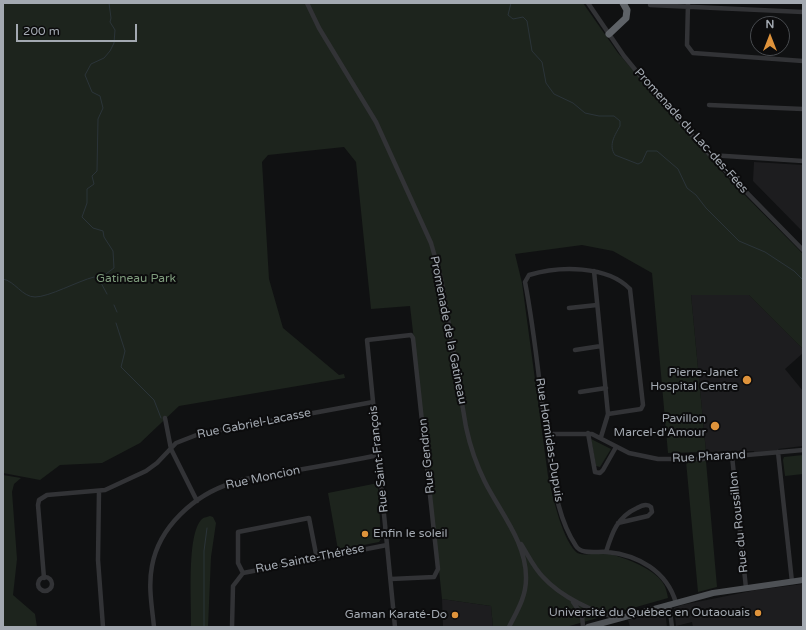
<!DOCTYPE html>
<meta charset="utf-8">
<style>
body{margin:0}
#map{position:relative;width:806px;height:630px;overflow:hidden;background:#101112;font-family:"Varela Round",sans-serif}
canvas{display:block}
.frame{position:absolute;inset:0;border:4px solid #a3a9b1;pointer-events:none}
.north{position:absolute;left:750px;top:16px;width:40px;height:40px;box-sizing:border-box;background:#0c0c0d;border:1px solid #484b4f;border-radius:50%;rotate:0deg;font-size:11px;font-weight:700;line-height:16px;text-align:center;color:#a3a9b1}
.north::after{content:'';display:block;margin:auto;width:14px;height:18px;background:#df933b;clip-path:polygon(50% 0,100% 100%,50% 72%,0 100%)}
.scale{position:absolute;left:16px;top:24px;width:121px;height:18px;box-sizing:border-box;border:2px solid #a3a9b1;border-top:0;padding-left:5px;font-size:12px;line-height:14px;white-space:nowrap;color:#a3a9b1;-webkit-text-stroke:3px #0c0c0d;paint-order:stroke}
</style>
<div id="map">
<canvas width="806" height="630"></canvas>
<div class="frame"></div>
<div class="north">N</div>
<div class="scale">200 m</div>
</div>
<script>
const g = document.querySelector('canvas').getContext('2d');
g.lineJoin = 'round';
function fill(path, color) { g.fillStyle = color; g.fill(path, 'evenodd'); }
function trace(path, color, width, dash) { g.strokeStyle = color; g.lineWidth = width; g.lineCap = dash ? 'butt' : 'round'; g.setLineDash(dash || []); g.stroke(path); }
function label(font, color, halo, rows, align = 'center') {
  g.font = font + ' "Varela Round",sans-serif'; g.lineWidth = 4; g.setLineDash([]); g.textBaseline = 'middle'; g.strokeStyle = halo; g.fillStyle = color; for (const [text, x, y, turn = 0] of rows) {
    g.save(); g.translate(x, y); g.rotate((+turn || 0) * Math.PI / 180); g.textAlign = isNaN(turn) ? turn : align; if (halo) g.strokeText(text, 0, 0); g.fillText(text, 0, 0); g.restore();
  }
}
fill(new Path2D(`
 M754,162L803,165V232L753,181Z
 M724,294L749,295L803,349V353L785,369L803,391V446L778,449V454L755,456L754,451L706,452L691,295Z
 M803,584V627H693L692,622L676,626L674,608L682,605L756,590Z
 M442,599L491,606L493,627H443Z
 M665,610L667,627H630L628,620Z`), '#1d1d1f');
fill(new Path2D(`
 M3,3H583L618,53L725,175L803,254V349L749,295H691L706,452L668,453L652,273L613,251L582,245L515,254L522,283L548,476C553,497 561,535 575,551C581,558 596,552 604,553C621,556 654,568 663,583C666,587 667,593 668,598L566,627H493L491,606L442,599L426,445L410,306L371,309L356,162L344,147L268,155L262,162L269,279L283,328L339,375L344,374L345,378L179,406L140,443L102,463L60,465L40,480L3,473Z
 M591,439L611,449L600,467L596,466Z
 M803,455V474L785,476L783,460L784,457Z
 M686,461H706L717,587L698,592Z
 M3,475L21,478L14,484L12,492L17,559L13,595L35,614L37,627H3Z
 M378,483L381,539L379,542L338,550L328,493Z
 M210,516L213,517L216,523L211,557L208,627H191C192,604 186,534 202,519C204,517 208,517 210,516Z`), '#1d241d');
trace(new Path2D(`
 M511,3L508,15L513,19L523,17L527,21L532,51L542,62L546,83L554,94L573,103L585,113L599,116H614L620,121V126C615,135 608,145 615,155L638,164L642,162L647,151H657L678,169L687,188L696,195L706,208L739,241L765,252L794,271L803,280
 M3,279C15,281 22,297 35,297C49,297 78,281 94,277L99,279L107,294
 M99,279L114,268L113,251L104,237L103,231L93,228L82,217L87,203V189L94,184L92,176L97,171L98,119L103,108L100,96L92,92L85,75L91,64L104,58L110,51L114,43L115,30L110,22L111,18L109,3
 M114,305L117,312
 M116,323L125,351L121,367L154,400L161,418
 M204,627V551L207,528`), '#2b3439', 1);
trace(new Path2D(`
 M307,3L319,28L376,122L431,243L441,278L466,427C470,446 476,464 485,482C500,512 527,543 526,579C526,597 517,611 509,627
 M588,3L624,56L656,95L710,155L803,250
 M688,3L687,45L693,53L803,61
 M650,5L803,12
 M709,105L803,109
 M710,155L803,161
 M594,271L608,414L601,437
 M569,308L597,305
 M575,350L601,346
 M580,392L606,388
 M608,414L641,409L643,405L630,289C607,265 559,266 529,275L525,282C536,338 540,396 549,453C554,485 558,519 576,546C581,555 598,551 607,552C638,555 667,571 676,603
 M165,418L171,449L197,501
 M588,433L595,472L600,473L603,470L616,447
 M546,434H592L629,453L658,459H702L803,450
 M778,452L792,582
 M732,456L746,588
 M99,491L98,560L103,627
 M521,544C528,555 534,568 543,577C560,596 594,613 619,618
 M606,552C612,533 617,517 637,508C642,505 647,503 651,507L652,512L648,516L618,523
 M243,573L238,563V532L309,518L317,559
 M38 584a7 7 0 1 1 14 0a7 7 0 1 1-14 0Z
 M44,578L38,505L39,500L47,495L105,490L146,471L157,463L176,443L199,434L373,402
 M391,579L434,577L438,569L413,338L411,335L367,340L395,627
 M573,602L582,615L583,627
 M669,604L672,627
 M154,627C152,607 148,586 152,566C159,527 194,495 232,483C251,476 272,475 292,471C321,466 350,461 379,455
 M232,627L233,586L243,573L387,545`), '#323336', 4.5);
trace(new Path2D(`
 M588,627L713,593L803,580`), '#4e5155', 6);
trace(new Path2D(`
 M609,34L626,18L627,10L623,3`), '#5e6267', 7);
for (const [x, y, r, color] of [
 [747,380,5,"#df933b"],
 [715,426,5,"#df933b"],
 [365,534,4,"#df933b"],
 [758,613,4,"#df933b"],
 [455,615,4,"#df933b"]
]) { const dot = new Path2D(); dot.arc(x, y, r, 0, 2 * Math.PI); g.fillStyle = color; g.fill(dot); trace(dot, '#0c0c0d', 1.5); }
label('12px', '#a3a9b1', '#0c0c0d', [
 ["Promenade du Lac-des-Fées",691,131,48],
 ["Promenade de la Gatineau",448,330,79],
 ["Rue Gabriel-Lacasse",254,424,-11],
 ["Rue Hormidas-Dupuis",549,440,81],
 ["Rue Gendron",427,456,-96],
 ["Rue Pharand",709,457,-3],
 ["Rue Saint-François",379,459,-96],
 ["Rue Moncion",263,478,-12],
 ["Rue du Roussillon",739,522,-96],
 ["Rue Sainte-Thérèse",310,559,-11]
]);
label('12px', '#7e9b7c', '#0c0c0d', [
 ["Gatineau Park",136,279]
]);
label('12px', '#a3a9b1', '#0c0c0d', [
 ["Pierre-Janet",738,373],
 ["Hospital Centre",738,387],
 ["Pavillon",706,419],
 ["Marcel-d'Amour",706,433],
 ["Enfin le soleil",373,534,"left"],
 ["Université du Québec en Outaouais",750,613],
 ["Gaman Karaté-Do",447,615]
], 'right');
</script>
